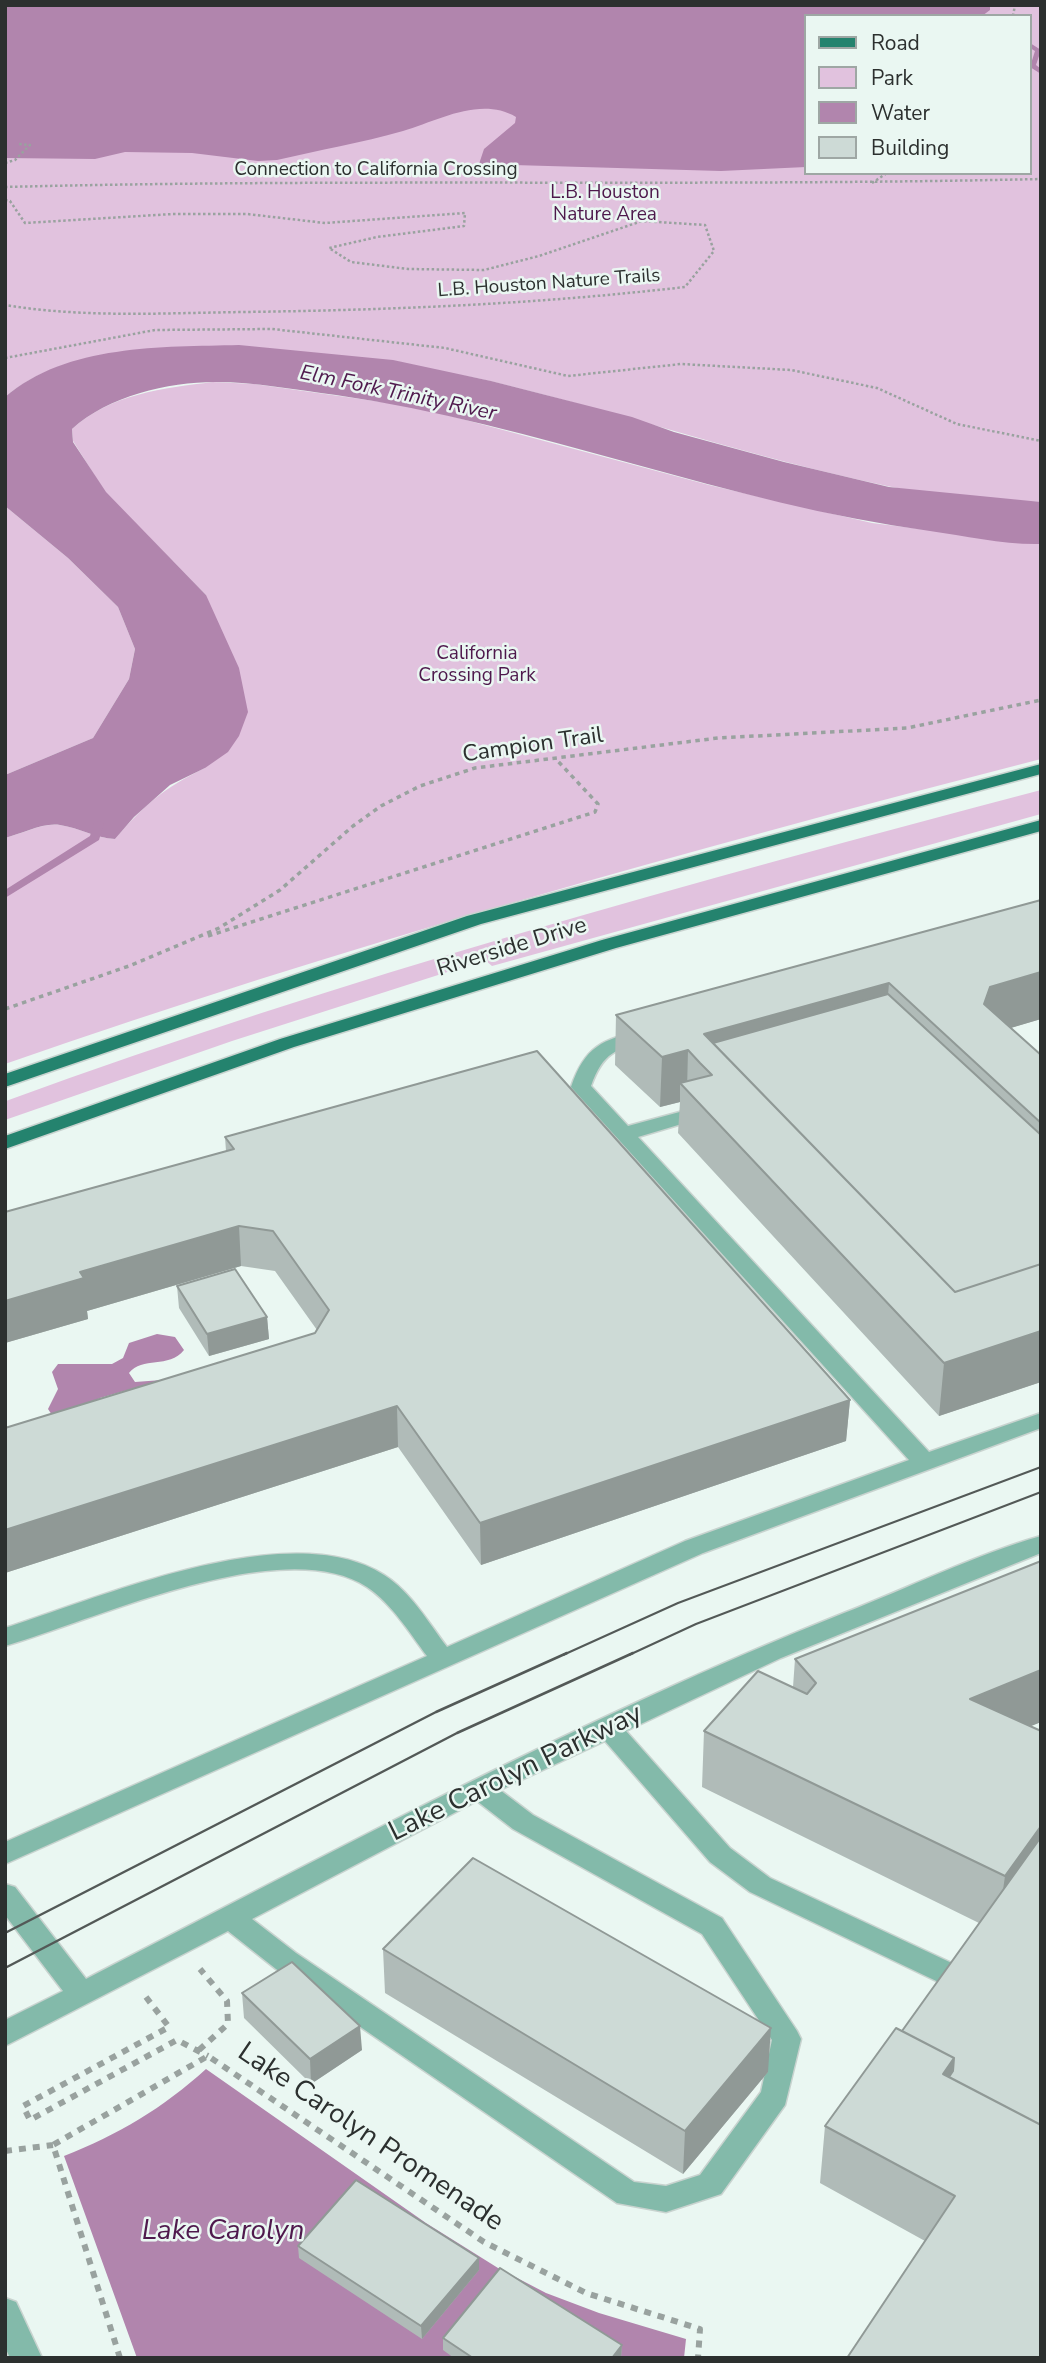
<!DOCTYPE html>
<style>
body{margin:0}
#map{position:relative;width:1046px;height:2363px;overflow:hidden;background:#eaf7f2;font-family:"Nunito Sans",sans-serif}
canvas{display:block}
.frame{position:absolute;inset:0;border:7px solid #2c302f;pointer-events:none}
.legend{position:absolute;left:804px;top:14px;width:228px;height:161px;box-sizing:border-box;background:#eaf7f2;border:2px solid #9ea7a4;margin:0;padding:9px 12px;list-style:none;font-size:21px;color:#2c302f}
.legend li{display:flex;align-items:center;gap:14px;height:35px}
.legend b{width:35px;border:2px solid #9ea7a4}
</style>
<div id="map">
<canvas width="1046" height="2363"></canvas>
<div class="frame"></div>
<ul class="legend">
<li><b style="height:9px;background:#24836e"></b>Road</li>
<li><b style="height:19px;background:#e1c2de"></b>Park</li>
<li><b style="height:19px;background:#b185ad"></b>Water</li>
<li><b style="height:19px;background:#cddad6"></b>Building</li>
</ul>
</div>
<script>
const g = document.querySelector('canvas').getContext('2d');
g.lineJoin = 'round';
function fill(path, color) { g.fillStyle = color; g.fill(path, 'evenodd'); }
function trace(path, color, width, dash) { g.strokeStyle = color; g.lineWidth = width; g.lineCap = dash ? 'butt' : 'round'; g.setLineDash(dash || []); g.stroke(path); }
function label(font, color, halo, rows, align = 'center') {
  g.font = font + ' "Nunito Sans",sans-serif'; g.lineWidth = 5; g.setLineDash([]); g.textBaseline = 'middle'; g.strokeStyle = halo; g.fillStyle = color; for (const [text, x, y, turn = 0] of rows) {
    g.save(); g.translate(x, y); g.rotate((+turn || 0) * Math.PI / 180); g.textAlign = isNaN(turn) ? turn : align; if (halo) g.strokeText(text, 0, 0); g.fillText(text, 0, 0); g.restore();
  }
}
fill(new Path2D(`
 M5,5H1041V502C990,501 936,497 887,486C754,458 626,414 494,382C457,373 417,369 378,363C298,350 226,342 145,350C96,354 44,364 5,397ZM806,16H1030V173H806Z
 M213,382L254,384L417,407L709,485L872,523L1041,544V759C692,849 345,945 5,1064V838C21,834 45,822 60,825C80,828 95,838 115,839C143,806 165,787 205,768L206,595L105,492L73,441L72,429C110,394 164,388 213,382Z
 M5,506L68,558L118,607L135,649L129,679L93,738L5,775Z
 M1041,790V814L492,966L485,960L232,1041L5,1120L6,1101C345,977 692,882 1041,790Z`), '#e1c2de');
fill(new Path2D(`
 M5,5H990V10L982,16H806V167L721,171L479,164L484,149L515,123L516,117C480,96 438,121 403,131C361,143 319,150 277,160L258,161L192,153L125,152L95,159L5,158Z
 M239,345L393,360L491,381L632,417L674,432L784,462L889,487L1041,502V544C1005,545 966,536 930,531C728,504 538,424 336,395C296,390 256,382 215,382C168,382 108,396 72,429L73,442L106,492L206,595L239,668L248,712L239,736L228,752L205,768L170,785L134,817L115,839C95,838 80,828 60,825C44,822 21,834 5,838V775L93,738L129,679L135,649L118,607L68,558L5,506V397C67,344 162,347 239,345Z
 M157,1334L175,1337L184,1350C169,1369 142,1356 129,1373L135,1382L162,1380L100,1398L84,1407L52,1415L48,1409L58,1389L52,1372L58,1364H112L123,1358L129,1343Z
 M206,2069L426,2223L498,2268L546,2293L599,2313L686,2339L684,2358H137L64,2156C118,2135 163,2108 206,2069Z`), '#b185ad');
fill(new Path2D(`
 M1030,43L1041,50L1036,65L1041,69V74L1030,67L1035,51L1030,48Z
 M99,820L104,823L99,840L5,898V890L90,836L94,823Z`), '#b185ad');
const minor = new Path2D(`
 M642,1030L649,1032L652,1036L649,1040C616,1049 603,1052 591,1086L628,1126L698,1107L705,1109L708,1113L705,1117L638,1137L929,1452L1041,1413V1428L703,1553L5,1864V1842L427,1656C409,1632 392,1604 367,1587C283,1532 95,1620 5,1646V1628C103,1597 290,1515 384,1575C411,1592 428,1622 447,1647L685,1541L909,1460L571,1087C585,1046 602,1040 642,1030Z
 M1041,1536V1553L781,1658L626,1731L730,1848L770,1878L973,1973L977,1981L973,1989L963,1992L953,1989L750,1892L710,1862L605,1741L500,1790L533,1815L722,1918L797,2031L801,2039L785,2105L721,2194L666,2212L617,2203L276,1969L228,1931L5,2046V2020L63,1991L5,1915V1884L15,1887L86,1979C336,1850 583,1717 844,1613C906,1589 977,1554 1041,1536ZM477,1801L513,1829L702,1934L772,2040L761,2092L700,2175L666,2186L634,2182L296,1953L252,1919Z
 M5,2298L16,2302L42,2358H10L5,2347Z`);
const major = new Path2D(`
 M1041,764V774L481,924L5,1087V1074L467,916Z
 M1041,820V831L616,948L294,1047L5,1149V1136L280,1039L602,940Z`);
trace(minor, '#c8d3cf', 3);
trace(major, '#c8d3cf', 3);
trace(new Path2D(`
 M1013,16L1015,5
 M5,163L15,160L30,145L18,144
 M872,183L887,173
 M5,187C350,178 696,187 1041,179
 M5,200L10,201L25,223L173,214H247L325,223L465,213L464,226L377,237L329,248L351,262L408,269L484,270L539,256L642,221L705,225L714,251L685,287C538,304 392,310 244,312C164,313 84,318 5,305
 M5,358L155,330L272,329L445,348L568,376L681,364L791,370L877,388L957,424L1041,441`), '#99a29f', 2.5, [2.5, 2.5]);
trace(new Path2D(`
 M208,936L595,812L598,804L555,758
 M5,1009L129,966L219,928L280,890L353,826L381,806L420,786L475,768L718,738L907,728L1041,700`), '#99a29f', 3.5, [4.5, 4.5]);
trace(new Path2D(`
 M146,1997L169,2027L23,2106L30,2120L177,2040L208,2056
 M199,2050L228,2024L227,2001L200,1969
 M5,2151L53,2145
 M120,2358L53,2145L208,2056L484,2242L586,2293L700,2329L698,2358`), '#99a29f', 6, [7, 7]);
fill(minor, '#83baaa');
fill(major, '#24836e');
trace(new Path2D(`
 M563,1655L678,1603L1041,1467
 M629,1655L696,1624L1041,1492`), '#535957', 2);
trace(new Path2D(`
 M5,1933L436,1712L567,1653
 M5,1968L457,1733L633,1653`), '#535957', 2.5);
fill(new Path2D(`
 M1041,900V1019L1010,1028L1041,1055V1382L939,1416L678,1133L680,1102L660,1107L615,1065L616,1015Z
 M225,1137L850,1400L846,1441L481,1565L398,1447L5,1573V1428L315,1333L317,1330L275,1271L241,1266L87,1311L88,1319L5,1343V1212L226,1151Z
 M177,1286L267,1317L269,1339L209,1356L179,1308Z
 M1041,1561V1722L1030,1726L1041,2358L925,2241L820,2183L825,2126L902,2031L979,1923L702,1787L704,1731L793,1687L795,1659Z
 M383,1949L768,2072L683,2174L385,1993Z
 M242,1993L362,2050L311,2084L244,2018Z
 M298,2246L479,2258V2270L422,2339L299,2258Z
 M443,2338L622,2345L621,2357L454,2358L443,2350Z`), '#b0bbb8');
fill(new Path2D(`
 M1041,972V1019L984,1036V1004L990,987Z
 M889,983L885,1032L704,1046V1034Z
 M688,1050L687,1090L680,1083V1102L660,1107L662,1057Z
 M239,1226L241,1266L87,1311L88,1319L5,1343V1301L80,1272Z
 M267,1317L269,1339L209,1356L207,1334Z
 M1041,1331V1382L939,1416L944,1363Z
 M850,1400L846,1441L481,1565L480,1523Z
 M397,1406L398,1447L5,1573V1530Z
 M1041,1670V1722L964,1754L970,1699Z
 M1041,1826V1871L997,1932L1005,1876Z
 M360,2026L362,2050L311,2084L310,2059Z
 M771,2028L768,2072L683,2174L685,2131Z
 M954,2058L950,2091L943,2074Z
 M479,2258V2270L422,2339L421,2326Z
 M622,2345L621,2358H612Z`), '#909996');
const building = new Path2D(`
 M1041,900V972L990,987L984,1004L1041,1055V1123L889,983L704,1034L955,1292L1041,1264V1331L944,1363L680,1083L712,1075L700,1063L688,1050L662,1057L616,1015Z
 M888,994L1041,1135V1264L955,1292L713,1043Z
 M537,1051L850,1400L480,1523L397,1406L5,1530V1428L315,1333L329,1310L273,1231L239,1226L80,1272L84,1278L5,1301V1212L234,1149L225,1137Z
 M235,1269L267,1317L207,1334L177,1286Z
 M1041,1561V1670L970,1699L1041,1731V1826L1005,1876L704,1731L758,1671L807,1694L816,1683L795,1659Z
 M1041,1837V2125L949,2077L953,2071L954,2058L902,2031Z
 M473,1858L771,2028L685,2131L383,1949Z
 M292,1962L360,2026L310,2059L242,1993Z
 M896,2028L954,2058L943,2074L1041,2125V2358H847L955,2196L825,2126Z
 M356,2180L479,2258L421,2326L298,2246Z
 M500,2268L622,2345L612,2358H473L443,2338Z`);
fill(building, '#cddad6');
trace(building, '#909996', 2);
label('19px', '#2c302f', '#eaf7f2', [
 ["Connection to California Crossing",376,170],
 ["L.B. Houston Nature Trails",549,284,-4]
]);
label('19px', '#4e184c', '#eaf7f2', [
 ["L.B. Houston",605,193],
 ["Nature Area",605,215],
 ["California",477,654],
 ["Crossing Park",477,676]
]);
label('italic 21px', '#4f194d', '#eaf7f2', [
 ["Elm Fork Trinity River",398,394,12]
]);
label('23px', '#2c302f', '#eaf7f2', [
 ["Campion Trail",533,746,-8],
 ["Riverside Drive",512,948,-17]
]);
label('28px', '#2c302f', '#eaf7f2', [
 ["Lake Carolyn Parkway",516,1774,-26],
 ["Lake Carolyn Promenade",370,2138,34]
]);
label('italic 28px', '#4f194d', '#eaf7f2', [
 ["Lake Carolyn",223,2232]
]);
</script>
